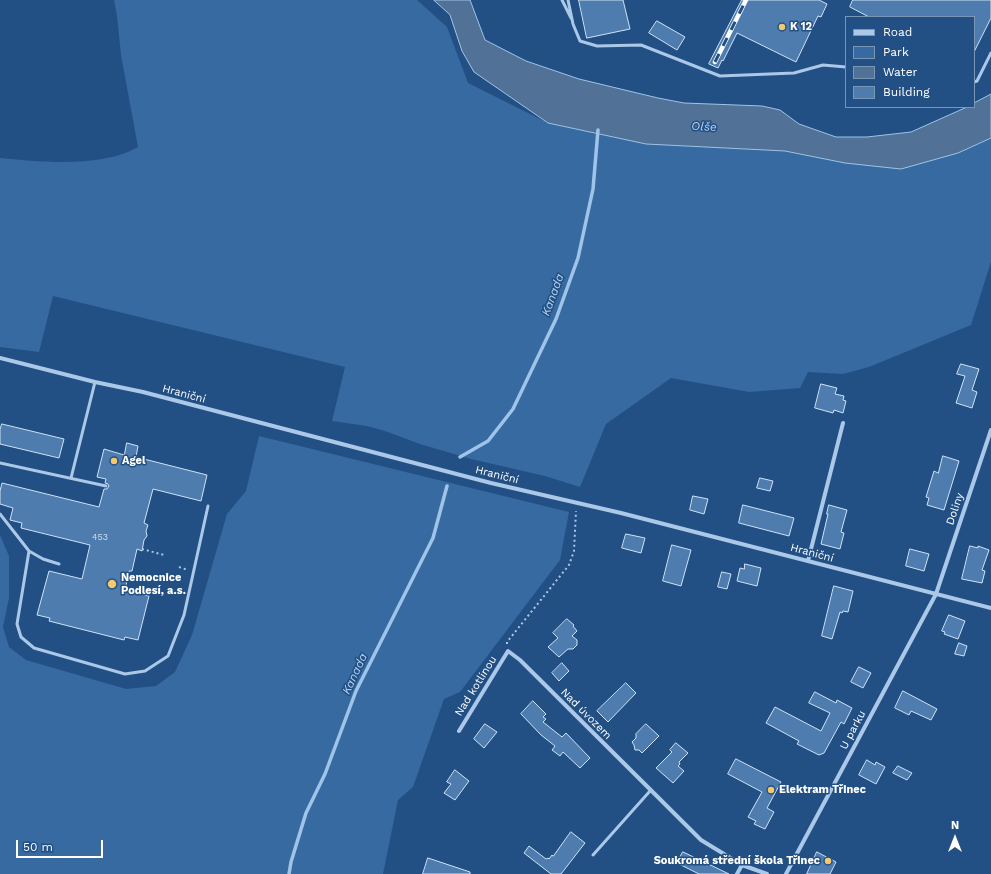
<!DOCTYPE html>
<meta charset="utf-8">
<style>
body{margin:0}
#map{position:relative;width:991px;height:874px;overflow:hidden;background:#225084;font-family:"Work Sans",sans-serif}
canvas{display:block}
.legend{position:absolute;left:845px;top:16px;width:130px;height:92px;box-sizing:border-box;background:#225084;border:1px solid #7a96b5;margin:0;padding:5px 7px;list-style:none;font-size:12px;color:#fff}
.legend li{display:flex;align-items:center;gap:8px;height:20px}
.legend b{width:20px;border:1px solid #7a96b5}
.north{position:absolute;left:935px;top:818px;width:40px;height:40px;-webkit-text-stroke:3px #225084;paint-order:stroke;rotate:0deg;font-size:11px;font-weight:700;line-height:16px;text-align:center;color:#fff}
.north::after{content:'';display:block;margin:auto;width:14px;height:18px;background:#fff;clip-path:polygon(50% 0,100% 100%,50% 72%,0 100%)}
.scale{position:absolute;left:16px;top:840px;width:87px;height:18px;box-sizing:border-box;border:2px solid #fff;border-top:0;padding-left:5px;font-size:12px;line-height:14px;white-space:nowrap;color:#fff;-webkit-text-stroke:3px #225084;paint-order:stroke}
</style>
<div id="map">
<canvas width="991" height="874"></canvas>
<ul class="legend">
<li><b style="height:5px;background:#abc8e8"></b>Road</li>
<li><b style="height:11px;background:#366aa1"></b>Park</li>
<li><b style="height:11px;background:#517197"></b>Water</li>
<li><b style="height:11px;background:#4f7cae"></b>Building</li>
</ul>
<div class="north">N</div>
<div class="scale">50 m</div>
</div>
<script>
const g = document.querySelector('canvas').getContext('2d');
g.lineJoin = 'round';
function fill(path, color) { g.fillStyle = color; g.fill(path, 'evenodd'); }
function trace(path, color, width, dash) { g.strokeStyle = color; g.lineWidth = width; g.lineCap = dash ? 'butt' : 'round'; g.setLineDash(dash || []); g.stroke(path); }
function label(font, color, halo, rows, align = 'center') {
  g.font = font + ' "Work Sans",sans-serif'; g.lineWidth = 3; g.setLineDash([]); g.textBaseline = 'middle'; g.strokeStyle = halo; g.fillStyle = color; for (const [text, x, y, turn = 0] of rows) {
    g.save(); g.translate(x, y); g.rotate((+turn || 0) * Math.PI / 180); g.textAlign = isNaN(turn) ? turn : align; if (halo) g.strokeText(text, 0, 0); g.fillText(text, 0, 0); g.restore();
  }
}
fill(new Path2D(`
 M114,0H417L447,27L468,83L548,123L646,144L785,151L845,163L958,153L991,138V262L971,325L869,367L843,374L808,372L800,388L749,392L671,378L606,424L580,487L545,476L471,459L420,444L388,432L367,426L332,421L345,367L53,296L39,352L0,347V158C40,162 103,168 138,147L121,55L117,16Z
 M259,436L569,512L560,560L460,692L444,699L413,787L398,800L383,874H0V535L9,556V598L3,627L9,647L26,660L126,689L156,686L175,672L192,635L227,514L246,491Z`), '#366aa1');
const water = new Path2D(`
 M434,0H470L485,40L526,61L579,79L658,98L684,103L762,106L780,110L799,124L836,137H867L911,132L967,107H974V103L991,94V138L958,153L901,169L845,163L785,151L646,144L548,123L474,72L462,51L450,15Z`);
fill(water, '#517197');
trace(water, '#9fc4e9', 1);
trace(new Path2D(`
 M460,457L488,441L513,409L556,319L578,258L593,189L598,130
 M289,874L291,862L306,813L325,774L356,691L433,538L447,486`), '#9fc4e9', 3.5);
const building = new Path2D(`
 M579,0H623L630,29L587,38Z
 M742,0H819L827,4L821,17L818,16L796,62L737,33L723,61L722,60L718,68L709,64Z
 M853,0H991V18L974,52V17H869L850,7Z
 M657,21L685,37L677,50L649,33Z
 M961,364L979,369L972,390L977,392L972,408L956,403L965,376L957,374Z
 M821,384L837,388L835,394L844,396L843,400L846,401L843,413L834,410L833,413L815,408Z
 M2,424L64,439L59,458L0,444V430Z
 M127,443L138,446L136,457L207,475L201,501L153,489L144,523L148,525L146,531L147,536L144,540L142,551L137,549L132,571H129L125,590L149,596L138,640L125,637L124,640L49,621L50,618L37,615L49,571L82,579L90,545L21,528L22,523L10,520L13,508L0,504V491L2,483L99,507L104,489H107L109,486L108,484L105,483L106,479L97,477L104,449L124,455Z
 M943,456L959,461L944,510L927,505L929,498L926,497L934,471L938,473Z
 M760,478L773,481L770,491L757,488Z
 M693,496L708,499L704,514L690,510Z
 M743,505L794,518L789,536L739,523Z
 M829,505L847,510L841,532L844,533L840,549L821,544L828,514H827Z
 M626,534L645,538L641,553L622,548Z
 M672,545L691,550L681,586L663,581Z
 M970,546L978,548V546L989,550L982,570L985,571L982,583L962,579Z
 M910,549L929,554L924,571L906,566Z
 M745,564L761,568L757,586L737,581L740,568L744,569Z
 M722,572L731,574L727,589L718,587Z
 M834,586L853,591L848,612L843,611L842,613L840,612L832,639L822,636Z
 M949,615L965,621L958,639L944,634L945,632L942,631Z
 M567,619L574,625L573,626L577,631L572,636L577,640V645L573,649H568L559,657L548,647L558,638L553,633Z
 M959,643L967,646L964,656L955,654Z
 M562,663L569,671L559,681L552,673Z
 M859,667L871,673L863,688L851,682Z
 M626,683L636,693L608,722L597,711Z
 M903,691L937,709L931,720L911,711L909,715L895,708Z
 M815,692L836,703L837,700L852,708L844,724L841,722L824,753L819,755L797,744L799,741L766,723L775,707L821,731L830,713L809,703Z
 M533,701L546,714L543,717L546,719L543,722L562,737L566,733L590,758L580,768L563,752L560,756L552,750L555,746L541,735L521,714Z
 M485,724L497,732L484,748L474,739Z
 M646,724L659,736L642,753L639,750H635L634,745L632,742L636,738V734Z
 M676,743L688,753L679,762L680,764L678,766L684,771L673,783L656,768L672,752L670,750Z
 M736,759L781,782L767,808L774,812L765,829L754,824L756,821L748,817L762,792L728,774Z
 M867,760L875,765L876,762L885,767L876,784L859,775Z
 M898,766L912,773L907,780L893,773Z
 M455,770L469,781L455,800L444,793L451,784L447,782Z
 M571,832L585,843L561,874H551L524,853L529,846L546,859L548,858L549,859L552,855L553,856Z
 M683,852L700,860L729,874H699L677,863Z
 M817,852L836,862L830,874H807Z
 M428,858L470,872V874H423Z`);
fill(building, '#4f7cae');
trace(building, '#cfe2f6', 1);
trace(new Path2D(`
 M142,549L164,555
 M179,567L188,570
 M507,644V642L569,565L574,551L576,511`), '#abc8e8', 2, [2, 3]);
trace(new Path2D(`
 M562,0L571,18
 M568,0L573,24L580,41L597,46L641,45L720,76L794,73L823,65L846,67
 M974,82L977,81L991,53
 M0,463L106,486
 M71,478L95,382
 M0,514L29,551L43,559L59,564
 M29,551L17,624L21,637L34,648L125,674L145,671L168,656L184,615L208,506
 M593,855L650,791`), '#abc8e8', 3);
trace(new Path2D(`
 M0,358L95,382L143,392L491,483L621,513L991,608
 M808,561L843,423
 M459,731L508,651L520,660L701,840L742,865L767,874
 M737,874L742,865
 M786,874L936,594L991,430`), '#abc8e8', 4);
const rail = new Path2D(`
 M715,62L746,0`);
trace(rail, '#fff', 4.5);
trace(rail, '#225084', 3, [9]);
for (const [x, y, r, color] of [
 [782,27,4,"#f4c96d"],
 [114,461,4,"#f4c96d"],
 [112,584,5,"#f4c96d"],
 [771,790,4,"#f4c96d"],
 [828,861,4,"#f4c96d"]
]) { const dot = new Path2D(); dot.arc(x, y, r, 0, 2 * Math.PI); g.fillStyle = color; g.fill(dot); trace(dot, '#225084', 1.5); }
label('9px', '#d3deeb', null, [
 ["453",100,537]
]);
label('bold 11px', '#fff', '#225084', [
 ["K 12",790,27],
 ["Agel",122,461],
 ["Nemocnice",121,578],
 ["Podlesí, a.s.",121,591],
 ["Elektram Třinec",779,790],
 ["Soukromá střední škola Třinec",820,861,"right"]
], 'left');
label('11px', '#fff', '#225084', [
 ["Hraniční",184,394,15],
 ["Hraniční",497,475,14],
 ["Doliny",955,509,-71],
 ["Hraniční",812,553,15],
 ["Nad kotlinou",476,686,-58],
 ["Nad úvozem",586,714,45],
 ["U parku",853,730,-62]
]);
label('italic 12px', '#b6d2f0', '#225084', [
 ["Olše",704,127,3],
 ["Kanada",553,295,-70],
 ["Kanada",355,674,-65]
]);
</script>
